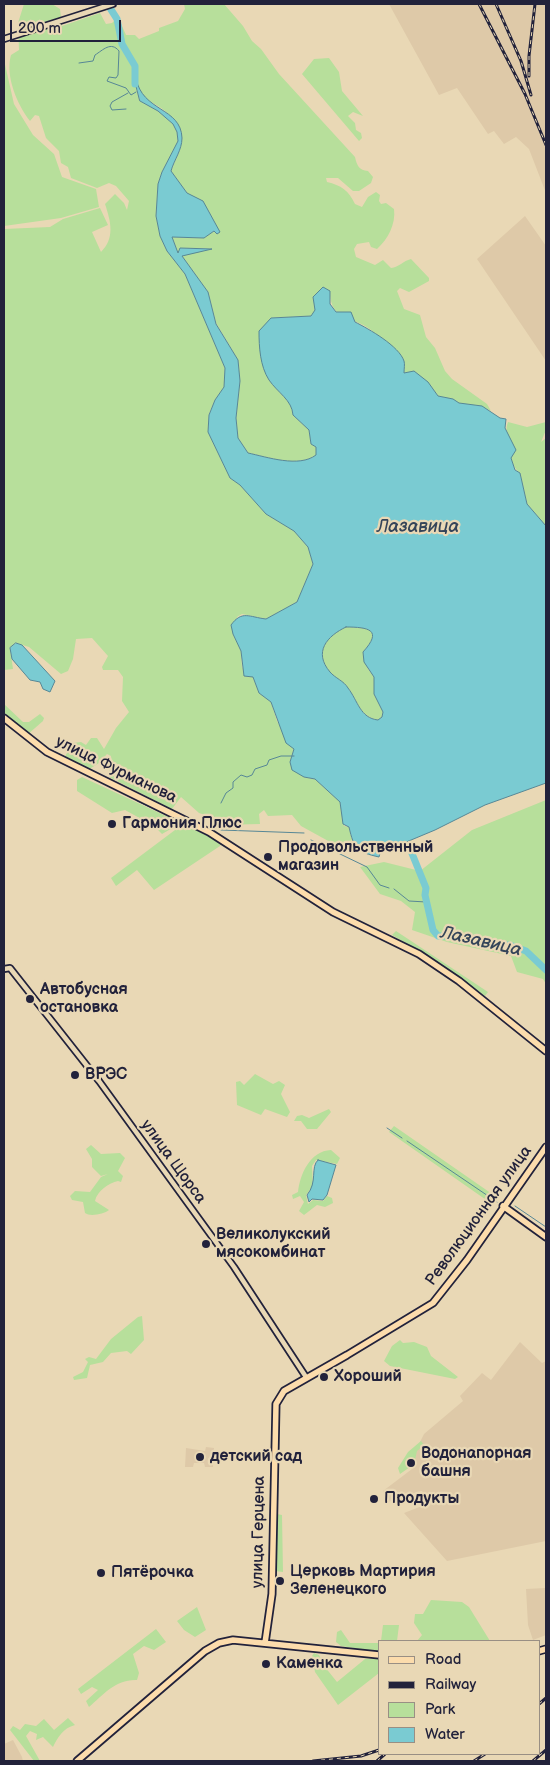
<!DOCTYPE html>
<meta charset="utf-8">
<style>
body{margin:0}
#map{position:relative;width:550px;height:1765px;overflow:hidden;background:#e9d8b5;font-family:"Balsamiq Sans",sans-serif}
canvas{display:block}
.frame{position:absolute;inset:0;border:5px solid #22223b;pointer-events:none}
.legend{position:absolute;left:378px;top:1640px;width:162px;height:115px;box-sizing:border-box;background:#e9d8b5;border:1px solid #998f84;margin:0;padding:6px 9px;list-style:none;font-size:15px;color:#22223b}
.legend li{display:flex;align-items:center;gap:10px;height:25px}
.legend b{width:25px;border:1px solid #998f84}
.scale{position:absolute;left:10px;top:20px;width:111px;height:22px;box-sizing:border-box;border:2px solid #22223b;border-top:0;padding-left:6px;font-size:15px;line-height:18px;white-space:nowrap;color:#22223b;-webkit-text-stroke:4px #e9d8b5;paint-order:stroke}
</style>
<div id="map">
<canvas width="550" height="1765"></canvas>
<div class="frame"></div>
<ul class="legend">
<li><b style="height:6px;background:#fcdcac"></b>Road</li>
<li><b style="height:6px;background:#22223b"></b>Railway</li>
<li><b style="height:14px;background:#b7df9b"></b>Park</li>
<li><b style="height:14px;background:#7acbd2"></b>Water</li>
</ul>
<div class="scale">200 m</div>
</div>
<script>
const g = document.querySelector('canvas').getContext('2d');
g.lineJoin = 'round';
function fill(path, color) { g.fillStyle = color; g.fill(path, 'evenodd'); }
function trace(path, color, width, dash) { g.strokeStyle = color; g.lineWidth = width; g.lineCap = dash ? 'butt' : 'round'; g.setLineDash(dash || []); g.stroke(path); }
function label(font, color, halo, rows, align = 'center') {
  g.font = font + ' "Balsamiq Sans",sans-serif'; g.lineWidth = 4.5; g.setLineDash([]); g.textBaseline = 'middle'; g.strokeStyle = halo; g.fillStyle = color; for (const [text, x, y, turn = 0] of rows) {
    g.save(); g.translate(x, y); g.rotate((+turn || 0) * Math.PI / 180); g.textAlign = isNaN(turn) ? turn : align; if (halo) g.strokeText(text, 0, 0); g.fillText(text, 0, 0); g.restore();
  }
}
fill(new Path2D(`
 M389,4H546V193L529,149L516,137L504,144L494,131L488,134L457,88L439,95Z
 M525,216L546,246V361L477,259Z
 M520,1342L542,1363L546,1361V1541L447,1561L404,1513L427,1504L422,1491L397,1497L389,1502L383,1491L412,1469L415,1452L424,1434L463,1401L460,1396L482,1373L491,1380Z
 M206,1447L214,1448L213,1467H205L204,1463H194L193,1467H185L186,1448L205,1451Z
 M545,1583L546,1635L533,1640L528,1625L526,1589L545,1588Z
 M13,1740L22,1757L23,1761H4V1744Z`), '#dec9a8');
fill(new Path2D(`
 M24,4H52L60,9L62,26L100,13L106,24L112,23L118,17L126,35H135L139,39L159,31V28L178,21L185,9L184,4H224L243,26L252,41L261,49L279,74L355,157C357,166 359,170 368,171L373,177L371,183L359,191H353L338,178H326L327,182C341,185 349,191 355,204L362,207L368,197L376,192L380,195L379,201L381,204L386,203L394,209C396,224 388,239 377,249L371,247L369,242L357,244L354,249L356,257L375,265L383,260L391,268C399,267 403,261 411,259L429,278V281L409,292L400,288L397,291L404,309L420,315L426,337L435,348L445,371L452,379L487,404L491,411C481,405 473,406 462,404C454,402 447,398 438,396C423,374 420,384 404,373C390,362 385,341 371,330C352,315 330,322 330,291L311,316L271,318L268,379L292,406L293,415L309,430L311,444L316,447V455C298,468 267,457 248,453L238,438L236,418L240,381L238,360L216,323L208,292L182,256L183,254L211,249L180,248L178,253L172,237L204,238L214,231L209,211L187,193L171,171L180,149L179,126C174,120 168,113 161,108C146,98 140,100 136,78H134L140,101L158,111L173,124L177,132L178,141L162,172L158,184L156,216L160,236L167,251L185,274L225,368L224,387L215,400L209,414L208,432L230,478L240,485L266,514L294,531L308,547L313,564L297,602L266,619L242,614L237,617L233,634L241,651L242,667L253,677L259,693L271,702L277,721L294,749L290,762L304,777L315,779L340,802L344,826L349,827L352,840L341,848L301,826L292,815L268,816L264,810L259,814L260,824L220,825L215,818L199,813L181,797L172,809L109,777L111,756L107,754L99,763L88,770L64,758L73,743L81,742L86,745L91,738H97L104,749L116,728L129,712L122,701L123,677L118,670H103L102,667L108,656L92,638L76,639L73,659L68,671L61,674L29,647L16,643L10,648L13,669L4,670V229L50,227L63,219L100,208L108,225L92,232L101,252C115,238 111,222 105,204L115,194L124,203L127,210L129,201L116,186L109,183L97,188L71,178L68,167L61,163L59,151L46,138L39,116L35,115L30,121C17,104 5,76 11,55L19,50L18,23Z
 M329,58L339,72L342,91L363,116L353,112L348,116L355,123L356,130L361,133L362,138L359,141L302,74L314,59Z
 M4,60L14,104L33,135L54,154L62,177L96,189L99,207L61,218L4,226Z
 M508,422L527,427L546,422V430L541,442L546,438V526L527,504L520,473C509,466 503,434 508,422Z
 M346,627C369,627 383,630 363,652L368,669L374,677V694L383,712L382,717L378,720C360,717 358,701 348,688C343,681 335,678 330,672C313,652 327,636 346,627Z
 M4,704L23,722H29L40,714L44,718L43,721L27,735L4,716Z
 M82,777L181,823L162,834L154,826L125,810L112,813L77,791V780Z
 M546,800V984L543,979L517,972L511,956L447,942L412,930L415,912L401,901L380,894L360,867L384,862L420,871L472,830Z
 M183,824L222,843L220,846L154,890L137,870L116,886L111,878Z
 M396,931L488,992L485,996L440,963L392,935Z
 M255,1074L273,1084L279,1081L285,1085L281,1094L290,1112L287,1117L265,1109L261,1115L237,1105L236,1082L240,1081L244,1085Z
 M329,1109L331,1112L317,1129H307L301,1121H294L297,1116L302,1115L309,1118Z
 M394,1126L495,1196L496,1199L492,1204L389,1132Z
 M91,1145L101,1154L120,1153L125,1158L118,1171L123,1176L121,1182L118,1181C109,1183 97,1191 95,1201L109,1210C104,1214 90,1217 85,1213L83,1202L72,1200L70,1196L75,1191L90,1192L101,1177L108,1174L101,1176L92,1167V1159L86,1149Z
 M331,1150L340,1158L337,1164L316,1160L312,1166L313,1186L306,1195L308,1204L313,1200L323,1201L327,1196L332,1198L333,1203L325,1207L317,1205L304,1215L299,1211L304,1202L300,1196L293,1199L292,1195L298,1192C300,1174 310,1151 331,1150Z
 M142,1316L144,1340L131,1354L127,1351L111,1353L103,1362L90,1365L87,1378L74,1380L73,1377L83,1372L88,1362L85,1359L89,1357L96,1359L111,1339L138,1317Z
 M400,1340L403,1343L414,1342L427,1347L431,1356L458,1377L455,1379L390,1366L384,1361L392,1346Z
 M421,1441L424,1445L417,1451L415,1460L410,1459L406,1464L410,1467L400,1474L398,1468L408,1452Z
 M277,1514L282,1515L283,1572L275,1571Z
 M431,1600L462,1602L469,1607L490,1641H417L422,1635L414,1623L415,1614H423Z
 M197,1607L206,1630L195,1637L184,1630L177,1621Z
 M383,1625H399L397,1641H381Z
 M156,1629L166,1642L154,1650L144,1646L133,1654L139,1673L137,1680C116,1679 104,1694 89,1707L86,1701L98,1690L92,1687L81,1694L78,1689Z
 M341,1630L350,1643H379V1652L341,1646L336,1642L337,1632Z
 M314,1653L319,1655L325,1667L337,1682L365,1659L379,1658V1673L338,1705L315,1672L312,1656Z
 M68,1718L75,1725C63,1728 58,1737 53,1747L43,1737L36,1740L37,1734L30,1731L26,1736L40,1761H34L10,1730L13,1726L20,1730L25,1724L36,1726L44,1719L54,1730Z`), '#b7df9b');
const water = new Path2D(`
 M134,77L136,78C142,112 181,107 182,138C182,150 174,160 171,171L187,193L203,201L220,232L217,234L214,231L204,238L172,237L178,253L180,248L212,249L182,256L208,292L216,324L238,360L240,381L236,418L238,438L248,453C267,457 299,468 316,455V447L311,444L309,430L293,415C292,400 278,393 269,380C260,366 259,347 259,331L271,318L311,316L315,310L313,297L323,287L330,291V304L336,312H351L355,322C369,329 399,346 404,361C405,364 404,369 404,373L414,371L428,382L438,396L453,399L459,403L482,406L500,418L506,419L505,428L516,450L511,458L515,470L520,473L527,504L546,526V783L485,805L435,830L380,853L379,857C357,852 354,849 349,827L343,824L340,802L315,779L304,777L292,770L290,762L294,749L286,743L271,702L259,693L253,677L244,676L241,651L233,634L231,625C242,610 249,617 266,619L297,602L313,564L308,547L294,531L266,514L240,485L230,478L208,432L209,415L215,400L224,387L225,368L185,274L167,251L160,236L156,216L158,184L162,172L178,141L177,132L173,124L158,111L140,101ZM346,627C369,627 383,630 363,652L364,662L374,677V694L383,712L382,717L378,720C360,718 358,701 348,688C344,681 335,678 330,672C313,652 327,636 346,627Z
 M16,643L22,645L55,681L50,692L43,689L40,682L30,680L12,659L10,648Z
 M318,1160L336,1165L327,1195L323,1200L312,1199L309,1202L307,1195C318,1182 310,1167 318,1160Z`);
fill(water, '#7acbd2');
trace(water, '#578796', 1);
trace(new Path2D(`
 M79,63L93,61L95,55C103,50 111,41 119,51L118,75L116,78L109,77L107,81L126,88L131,95L136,92
 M126,109L112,110L110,106L112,102L128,93
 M119,791L132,798
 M137,801L191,826
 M221,803L226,793L233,788V782L241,775L247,777L252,775L255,769L267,765L269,760L281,756H294
 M221,830L304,833
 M311,840L367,867L380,885L389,888
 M394,889L409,901L426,902
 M387,1128L402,1138
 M407,1141L497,1202
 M515,1206L546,1227`), '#578796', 1);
trace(new Path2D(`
 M110,8L117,19L122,44L135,66V84
 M411,851L426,888L425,895L433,930L438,936H450L466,941L470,937L486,945H510L526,951L546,970`), '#7acbd2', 7);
const minor = new Path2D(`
 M4,39L113,4
 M4,969L10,968L99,1081L234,1267L306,1377`);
const major = new Path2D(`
 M4,718L47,752L209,832L333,912L419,954L459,981L546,1051
 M503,1206L546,1237
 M265,1643L272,1594L276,1404L284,1391L347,1355L433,1303L467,1260L546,1147
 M539,1651L546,1649
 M77,1761L205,1651L219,1643L233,1640L379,1655`);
trace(minor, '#22223b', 8);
trace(major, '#22223b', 9);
trace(minor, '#e9d8b5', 4.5);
trace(major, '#fcdcac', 5.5);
const rail = new Path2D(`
 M479,4L525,94L546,145
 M496,4L521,61L531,95
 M529,76V56L535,4
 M539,1704L546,1698
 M313,1761L361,1756L379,1750
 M377,1761L385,1754
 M474,1761L485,1754
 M533,1761L546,1750`);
trace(rail, '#22223b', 3);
trace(rail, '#e9d8b5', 1, [4]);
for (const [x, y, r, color] of [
 [112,824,5,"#22223b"],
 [268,857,5,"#22223b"],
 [30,999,5,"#22223b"],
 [75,1075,5,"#22223b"],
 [206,1244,5,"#22223b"],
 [324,1377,5,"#22223b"],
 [200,1457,5,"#22223b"],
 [411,1463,5,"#22223b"],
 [374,1499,5,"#22223b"],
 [101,1573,5,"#22223b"],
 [280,1581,5,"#22223b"],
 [266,1664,5,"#22223b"]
]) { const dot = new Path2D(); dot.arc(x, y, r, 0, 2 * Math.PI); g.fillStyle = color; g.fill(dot); trace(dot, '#e9d8b5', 2); }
label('16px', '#22223b', '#e9d8b5', [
 ["улица Фурманова",116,770,26],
 ["улица Щорса",173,1162,54],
 ["Революционная улица",479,1216,-54],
 ["улица Герцена",259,1532,-89]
]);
label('bold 16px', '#22223b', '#e9d8b5', [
 ["Гармония Плюс",122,824],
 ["Продовольственный",278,848],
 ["магазин",278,866],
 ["Автобусная",40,990],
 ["остановка",40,1008],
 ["ВРЭС",85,1075],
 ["Великолукский",216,1235],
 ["мясокомбинат",216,1253],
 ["Хороший",334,1377],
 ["Водонапорная",421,1454],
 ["башня",421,1472],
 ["детский сад",210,1457],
 ["Продукты",384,1499],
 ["Церковь Мартирия",290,1572],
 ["Зеленецкого",290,1590],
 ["Пятёрочка",111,1573],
 ["Каменка",276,1664]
], 'left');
label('italic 18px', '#344459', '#e9d8b5', [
 ["Лазавица",418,527],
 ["Лазавица",481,942,13]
]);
</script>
